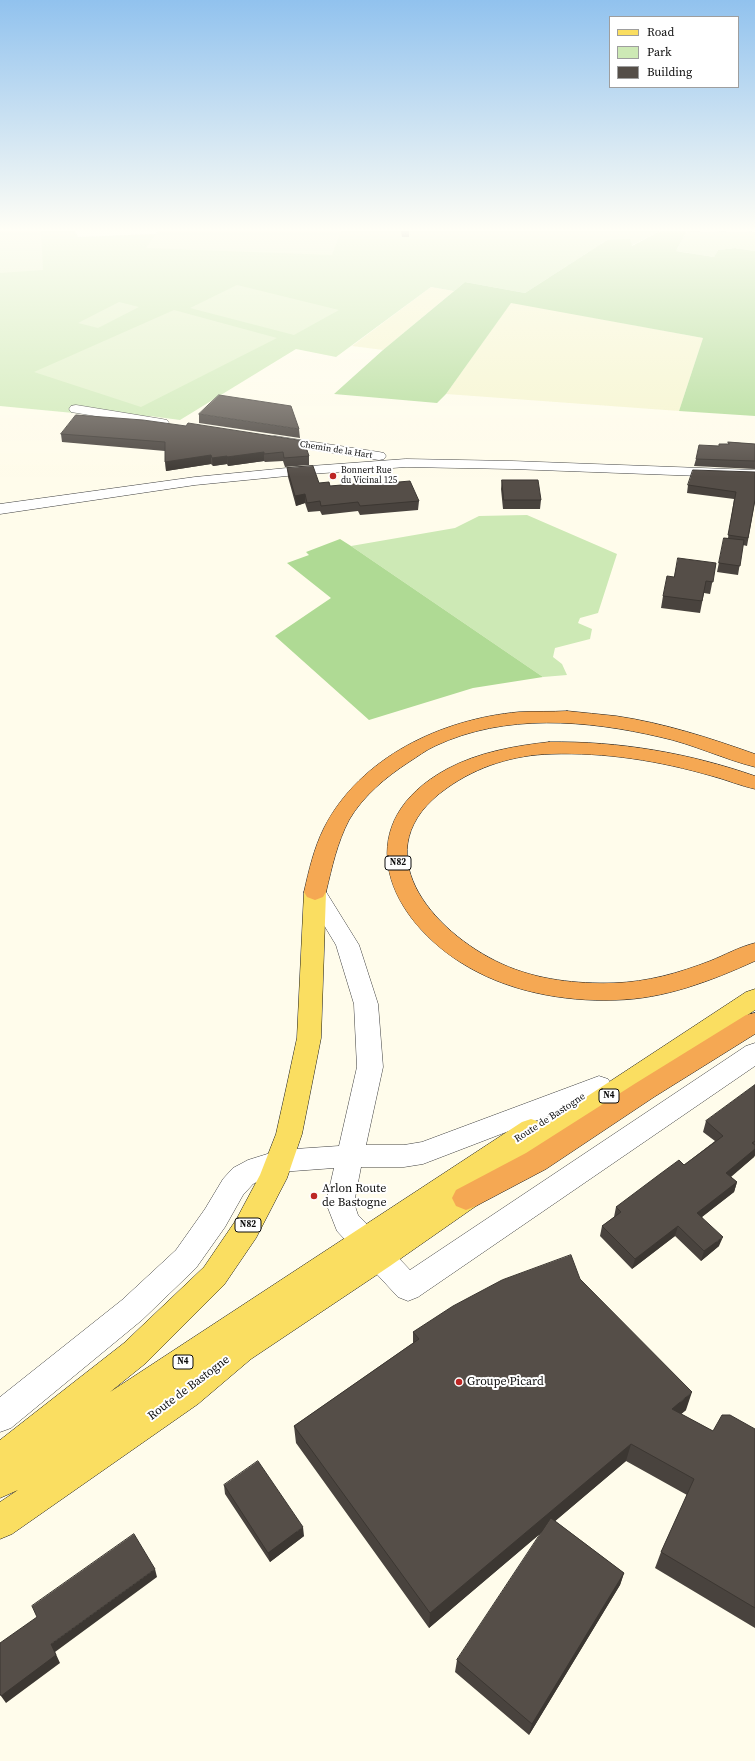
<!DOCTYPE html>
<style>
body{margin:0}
#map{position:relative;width:755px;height:1761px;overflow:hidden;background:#fffceb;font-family:"Source Serif 4",serif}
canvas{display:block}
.legend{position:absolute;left:609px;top:16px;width:130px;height:72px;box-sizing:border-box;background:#fff;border:1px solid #9e9e9e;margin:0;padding:5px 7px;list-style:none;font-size:12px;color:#0c0c0c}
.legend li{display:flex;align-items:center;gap:8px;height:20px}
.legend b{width:20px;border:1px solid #9e9e9e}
</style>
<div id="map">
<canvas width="755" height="1761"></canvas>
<ul class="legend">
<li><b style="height:5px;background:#fade61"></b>Road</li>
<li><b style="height:11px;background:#cde9b5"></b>Park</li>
<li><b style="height:11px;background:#554e48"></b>Building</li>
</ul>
</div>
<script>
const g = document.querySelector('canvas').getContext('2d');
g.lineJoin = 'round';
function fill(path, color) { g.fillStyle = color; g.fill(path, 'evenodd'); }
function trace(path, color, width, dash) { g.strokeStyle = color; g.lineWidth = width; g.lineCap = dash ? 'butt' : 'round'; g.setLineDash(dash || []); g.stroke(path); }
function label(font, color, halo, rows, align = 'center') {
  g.font = font + ' "Source Serif 4",serif'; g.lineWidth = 4; g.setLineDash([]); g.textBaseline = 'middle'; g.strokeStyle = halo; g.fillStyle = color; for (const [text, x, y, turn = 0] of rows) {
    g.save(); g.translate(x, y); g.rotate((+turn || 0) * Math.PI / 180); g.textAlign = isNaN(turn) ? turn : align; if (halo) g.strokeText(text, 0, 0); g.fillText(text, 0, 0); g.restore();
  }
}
fill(new Path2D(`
 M431,287L454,291L383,350L352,346Z
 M511,302L703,338L679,411L446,394Z`), '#f5f4cc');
fill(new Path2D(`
 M0,231H75L78,237L156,234L159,231H660L631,246L607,240L525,293L465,282L454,291L431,287L336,357L296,349L180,420L150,416L126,418L0,406Z
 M687,231L755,232V251L735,248L718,250L714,257L676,251Z
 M527,515L617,554L598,613L580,618L578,623L592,629L590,639L555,648L553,657L562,664L567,675L543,677L351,546L455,528L479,516Z`), '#cde9b5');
fill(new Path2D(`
 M660,231H687L676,251L714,257L718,250L735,248L755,251V416L679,411L703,338L511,303L446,394L437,403L334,394L383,350L465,282L525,293L607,240L630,239L632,246Z
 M340,539L351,546L543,677L473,688L369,720L275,636L331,598L287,563L309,555L306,552Z`), '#afda94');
fill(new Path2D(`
 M0,231H41L43,270L0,273Z
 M158,231H341L332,255L146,248Z
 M237,285L339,310L294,335L190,308Z
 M119,302L139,307L98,328L78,323Z
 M174,310L277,338L141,407L34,372Z`), '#dff0c7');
const minor = new Path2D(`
 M76,405L162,419L167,420L169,423L167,426L162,427L71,412L69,409L71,406Z
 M275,436L379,452L384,453L386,456L384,459L379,460L270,443L268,440L270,437Z
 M406,459L512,461L755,470V478L512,469L406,467L297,475L195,485L0,514V504L195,477L297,467Z
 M315,884L323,887L359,945L378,1004L383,1067L366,1145H404L422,1142L599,1076L608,1079L612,1086L608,1093L423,1164L404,1167H361L354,1203L358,1215L410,1270L746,1046L755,1043V1066L418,1297L408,1301L398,1297L337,1231L326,1203L334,1168L280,1172L266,1177L253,1184L243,1195L225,1227L196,1268L142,1320L11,1428L0,1432V1397L122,1300L176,1250L205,1209L223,1179L233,1168L248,1160L280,1150L339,1146L357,1067L354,1004L336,945L304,892L307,887Z`);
const major = new Path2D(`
 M315,884L323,887L326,892L321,1038L302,1134L287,1178L256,1238L224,1285L146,1363L110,1392L522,1122L531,1119L540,1122L542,1126L746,992L755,989V1010L536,1158L476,1206L390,1266L251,1359L198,1404L12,1534L0,1539V1502L18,1490L0,1498V1440L124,1343L204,1267L236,1220L260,1175L276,1134L286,1089L297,1038L304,892L307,887Z`);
const highway = new Path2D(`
 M567,711C583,713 600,714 616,716C664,723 710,738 755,754V767C723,759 693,744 660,737C587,720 505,713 435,746C426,750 417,757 409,762C386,777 363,796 349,820C337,843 332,867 326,892L323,897L315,900L307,897L304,892C309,870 314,848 324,828C360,757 442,719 519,712C535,711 551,712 567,711Z
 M549,742C619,741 689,753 755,776V789C741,786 727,780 712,776C660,761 605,752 551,754C514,755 478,766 447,788C360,849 432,932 502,964C537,980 577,984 614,983C647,982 679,973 710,961C725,955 739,947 755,943V961C711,981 664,999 616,1000C563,1002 505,991 460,962C382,912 351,821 447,769C479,752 514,746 549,742Z
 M755,1013V1034L654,1097L546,1169L476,1206L466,1210L456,1206L452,1198L456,1190L526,1153L636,1083L746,1015Z`);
trace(minor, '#3f3f3f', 1);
trace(major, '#1d1d1d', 1);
trace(highway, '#1d1d1d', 1);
fill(minor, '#fff');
fill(major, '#fade61');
fill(highway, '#f5a853');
fill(new Path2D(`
 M401,231H409V237H402Z
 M199,414L299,429L300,438L199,423Z
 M76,415L309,456V465L285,467L283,461L265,462L264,461L228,466L227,464L213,466L211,464L166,471L165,451L62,442L61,434Z
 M728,442L755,444V469L694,466L696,459L719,446V444H728Z
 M287,468L319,483L330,486L377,484L419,501L418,510L360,515L358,511L322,515L320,511L308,512L305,503L296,506L288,477Z
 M755,472V501L747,546L743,545L738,575L717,572L724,538H728L734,499L687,493L688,485Z
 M502,480L541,500L540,509H503L501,489Z
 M716,563L710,594L704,593L700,613L661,608L663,596L674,577Z
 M755,1085V1155L754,1157L731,1177L737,1182L734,1192L702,1217L719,1246L701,1261L675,1236L632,1269L600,1236L602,1226L614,1217L616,1207L684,1165L715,1141L703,1132L706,1121Z
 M580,1279L686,1410L681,1414L713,1431L755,1429V1628L655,1568L661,1552L687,1495L626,1461L555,1521L624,1573L620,1585L529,1735L455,1672L457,1660L542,1532L429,1628L296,1443L294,1426L413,1343V1332Z
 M224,1485L304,1536L270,1562L225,1494Z`), '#49433e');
fill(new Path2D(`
 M264,452V461L228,466L227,457Z
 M211,455V464L166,471L165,462Z
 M227,456V464L213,466L212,458Z
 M305,494V503L296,506L295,496Z
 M755,1149V1155L754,1157L723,1183L726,1173Z
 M737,1182L734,1192L694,1223L697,1213Z
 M678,1226L675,1236L632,1269L635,1259Z
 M723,1237L719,1246L701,1261L704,1251Z
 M692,1392L686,1410L666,1427L672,1409Z
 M631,1444L626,1461L429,1628L430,1613Z
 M303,1527L304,1536L270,1562L268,1553Z
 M155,1569L157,1577L55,1652L60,1663L6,1703L1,1696L51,1644Z
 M624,1573L620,1585L529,1735L532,1724Z`), '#3c3732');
const building = new Path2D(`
 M219,395L291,406L299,429L199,414Z
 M76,415L143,420L186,426L188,423L304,441L309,456L284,458L283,452L264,454V452L227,457V456L212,458L211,455L165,462V442L61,434Z
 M728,442L755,444V461L696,459L699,445L719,446V444H729Z
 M313,466L319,483L329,482L330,486L376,482L377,484L410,481L419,501L360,506L358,502L321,506L320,501L307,503L305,494L295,496L287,468Z
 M693,470L755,472V500L748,538L728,535L736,492L688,485Z
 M502,480H538L541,500H504Z
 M724,538L744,540L740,566L719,563Z
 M678,558L716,563L713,582L706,581L702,601L663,596L667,576L674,577Z
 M755,1085V1141L752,1143L755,1145V1149L726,1173L737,1182L697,1213L723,1237L704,1251L678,1226L635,1259L602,1226L621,1212L616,1207L660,1174L679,1160L684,1165L723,1136L706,1121Z
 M571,1255L580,1279L692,1392L672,1409L713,1431L722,1415H730L755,1429V1608L661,1552L694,1479L631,1444L430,1613L294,1426L419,1339L413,1332L453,1306L502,1280Z
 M258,1461L303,1527L268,1553L224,1485Z
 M551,1518L624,1573L532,1724L457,1660Z
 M134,1534L155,1569L51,1644L56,1655L1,1696L0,1693V1643L37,1617L32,1606Z`);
fill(building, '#554e48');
trace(building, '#3c3732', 1);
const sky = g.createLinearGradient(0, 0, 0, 477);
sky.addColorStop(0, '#91c2ee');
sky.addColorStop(0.48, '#fffef6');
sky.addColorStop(1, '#fffef600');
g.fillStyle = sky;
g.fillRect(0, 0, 755, 477);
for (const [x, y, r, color] of [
 [333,476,4,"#bd2624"],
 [314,1196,4,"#bd2624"],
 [459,1382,4,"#bd2624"]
]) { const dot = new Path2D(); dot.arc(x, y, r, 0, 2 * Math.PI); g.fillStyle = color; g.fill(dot); trace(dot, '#fff', 1.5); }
label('9px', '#0c0c0c', '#fff', [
 ["Chemin de la Hart",336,450,9]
]);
label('9px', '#0c0c0c', '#fff', [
 ["Bonnert Rue",341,471],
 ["du Vicinal 125",341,481]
], 'left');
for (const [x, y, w] of [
 [398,863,26],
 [609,1096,20],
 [248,1225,26],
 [183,1362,20]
]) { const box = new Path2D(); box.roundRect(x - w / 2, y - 7, w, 14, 3); g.fillStyle = '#fff'; g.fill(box); trace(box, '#0c0c0c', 1); }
label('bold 9px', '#0c0c0c', null, [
 ["N82",398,863],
 ["N4",609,1096],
 ["N82",248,1225],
 ["N4",183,1362]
]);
label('10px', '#0c0c0c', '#fff', [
 ["Route de Bastogne",550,1118,-33]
]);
label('12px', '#0c0c0c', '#fff', [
 ["Arlon Route",322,1189],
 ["de Bastogne",322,1203],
 ["Groupe Picard",467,1382]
], 'left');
label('12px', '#0c0c0c', '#fff', [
 ["Route de Bastogne",189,1388,-37]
]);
</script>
